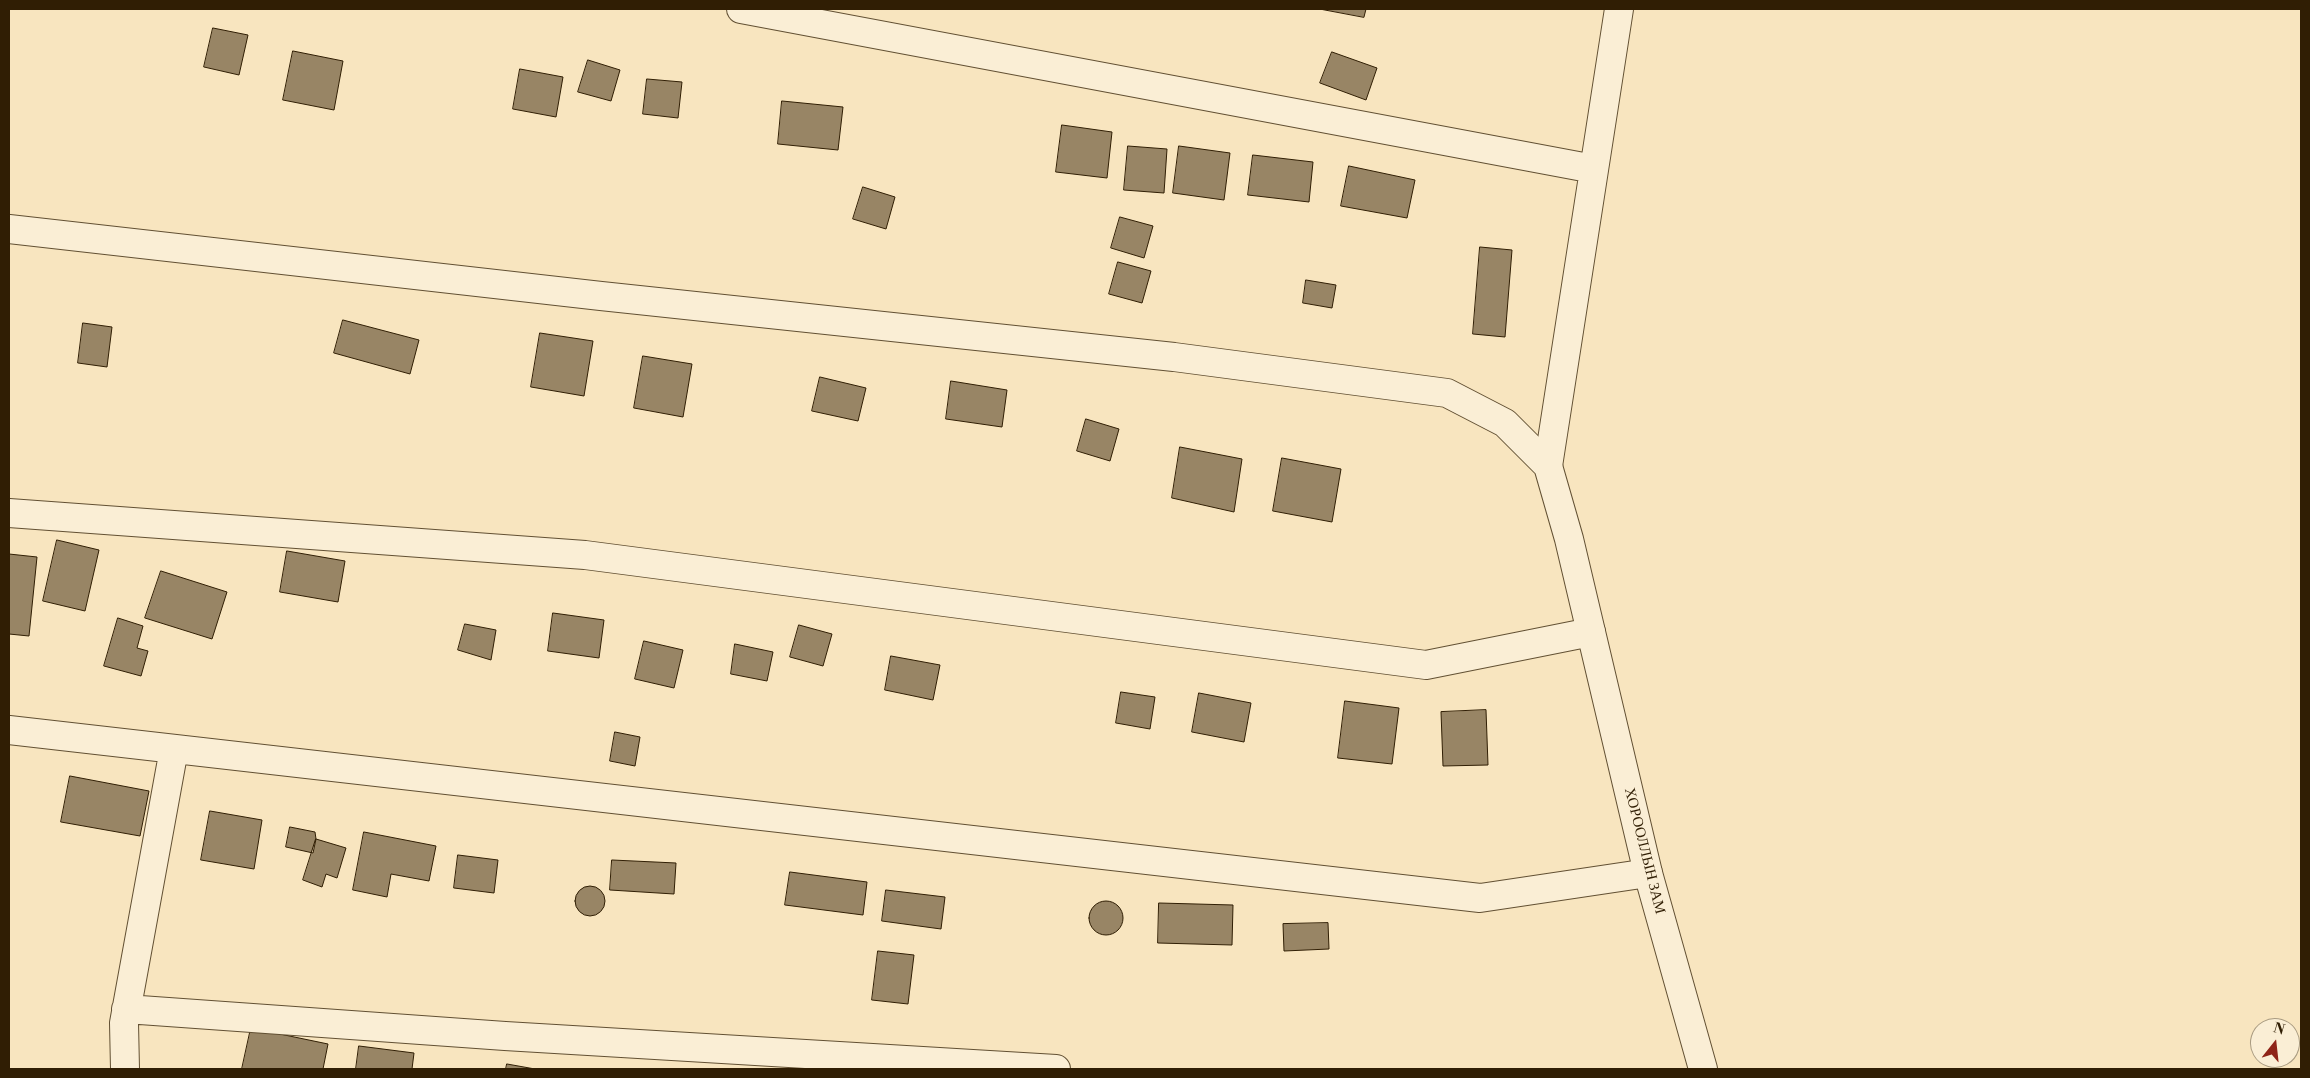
<!DOCTYPE html>
<meta charset="utf-8">
<style>
body{margin:0}
#map{position:relative;width:2310px;height:1078px;overflow:hidden;background:#f8e5bf;font-family:"Libre Bodoni",serif}
canvas{display:block}
.frame{position:absolute;inset:0;border:10px solid #301e04;pointer-events:none}
.north{position:absolute;left:2250px;top:1018px;width:50px;height:50px;box-sizing:border-box;background:#faeed5;border:1px solid #a99b81;border-radius:50%;rotate:16deg;font-size:14px;font-weight:700;line-height:20px;text-align:center;color:#301e04}
.north::after{content:'';display:block;margin:auto;width:18px;height:22px;background:#8f2418;clip-path:polygon(50% 0,100% 100%,50% 72%,0 100%)}
</style>
<div id="map">
<canvas width="2310" height="1078"></canvas>
<div class="frame"></div>
<div class="north">N</div>
</div>
<script>
const g = document.querySelector('canvas').getContext('2d');
g.lineJoin = 'round';
function fill(path, color) { g.fillStyle = color; g.fill(path, 'evenodd'); }
function trace(path, color, width, dash) { g.strokeStyle = color; g.lineWidth = width; g.lineCap = dash ? 'butt' : 'round'; g.setLineDash(dash || []); g.stroke(path); }
function label(font, color, halo, rows, align = 'center') {
  g.font = font + ' "Libre Bodoni",serif'; g.lineWidth = 4; g.setLineDash([]); g.textBaseline = 'middle'; g.strokeStyle = halo; g.fillStyle = color; for (const [text, x, y, turn = 0] of rows) {
    g.save(); g.translate(x, y); g.rotate((+turn || 0) * Math.PI / 180); g.textAlign = isNaN(turn) ? turn : align; if (halo) g.strokeText(text, 0, 0); g.fillText(text, 0, 0); g.restore();
  }
}
const building = new Path2D(`
 M1320,9H1366L1364,17Z
 M213,28L248,35L239,75L204,67Z
 M293,51L343,61L334,110L283,100Z
 M1332,52L1377,68L1366,100L1320,83Z
 M588,60L620,70L611,101L578,92Z
 M520,69L563,77L556,117L513,109Z
 M647,79L682,82L678,118L643,114Z
 M782,101L843,107L838,150L778,144Z
 M1062,125L1112,132L1107,178L1056,172Z
 M1128,146L1167,149L1164,193L1124,190Z
 M1179,146L1230,153L1224,200L1173,193Z
 M1253,155L1313,162L1309,202L1248,195Z
 M1349,166L1415,180L1407,218L1341,206Z
 M863,187L895,197L886,229L853,219Z
 M1120,217L1153,226L1144,258L1111,248Z
 M1480,247L1512,250L1505,337L1473,334Z
 M1118,262L1151,271L1142,303L1109,294Z
 M1306,280L1336,285L1332,308L1303,303Z
 M343,320L419,340L410,374L334,353Z
 M83,323L112,327L107,367L78,363Z
 M540,333L593,341L584,396L531,387Z
 M643,356L692,364L683,417L634,408Z
 M820,377L866,388L858,421L812,411Z
 M951,381L1007,390L1002,427L946,419Z
 M1086,419L1119,429L1110,461L1077,451Z
 M1180,447L1242,459L1234,512L1172,498Z
 M1282,458L1341,469L1332,522L1273,511Z
 M57,540L99,550L85,611L43,601Z
 M287,551L345,561L338,602L280,592Z
 M9,554L37,557L29,636L9,634Z
 M161,571L227,592L212,639L145,618Z
 M553,613L604,620L599,658L548,651Z
 M118,618L143,626L137,648L148,651L141,676L104,666Z
 M465,624L496,630L491,660L458,650Z
 M799,625L832,634L823,666L790,657Z
 M644,641L683,650L674,688L635,679Z
 M735,644L773,652L767,681L731,674Z
 M891,656L940,665L933,700L885,690Z
 M1121,692L1155,697L1150,729L1116,723Z
 M1199,693L1251,703L1244,742L1192,732Z
 M1345,701L1399,708L1392,764L1338,758Z
 M1486,710L1488,765L1443,766L1441,712Z
 M615,732L640,737L635,766L610,761Z
 M70,776L149,791L140,836L61,822Z
 M210,811L262,820L254,869L201,860Z
 M290,827L315,832L316,839L313,853L286,847Z
 M364,832L436,846L429,881L391,874L387,897L353,890Z
 M316,839L346,848L337,878L326,874L322,887L303,880Z
 M458,855L498,860L494,893L454,888Z
 M612,860L676,863L674,894L610,890Z
 M790,872L867,882L863,915L785,905Z
 M575 901a15 15 0 1 1 30 0a15 15 0 1 1-30 0Z
 M886,890L945,897L941,929L882,921Z
 M1089 918a17 17 0 1 1 34 0a17 17 0 1 1-34 0Z
 M1159,903L1233,905L1232,945L1158,943Z
 M1328,923L1329,949L1284,951L1283,924Z
 M878,951L914,955L908,1004L872,1000Z
 M251,1028L328,1044L323,1069H242Z
 M359,1046L414,1053L412,1069H356Z
 M507,1064L535,1069H506Z`);
fill(building, '#988565');
trace(building, '#301e04', 1);
const minor = new Path2D(`
 M741,9L1594,169
 M1548,466L1619,9
 M9,513L585,555L1426,665L1591,632
 M9,730L1480,898L1648,873
 M126,1009L505,1036L1056,1069
 M125,1069L124,1023L174,749`);
const tertiary = new Path2D(`
 M9,229L601,296L1174,357L1447,393L1505,423L1548,466L1569,539L1648,873L1703,1069`);
trace(minor, '#625033', 30);
trace(tertiary, '#625033', 30);
trace(minor, '#faeed5', 28);
trace(tertiary, '#faeed5', 28);
label('15px', '#301e04', '#faeed5', [
 ["ХОРООЛЛЫН ЗАМ",1644,851,76]
]);
</script>
